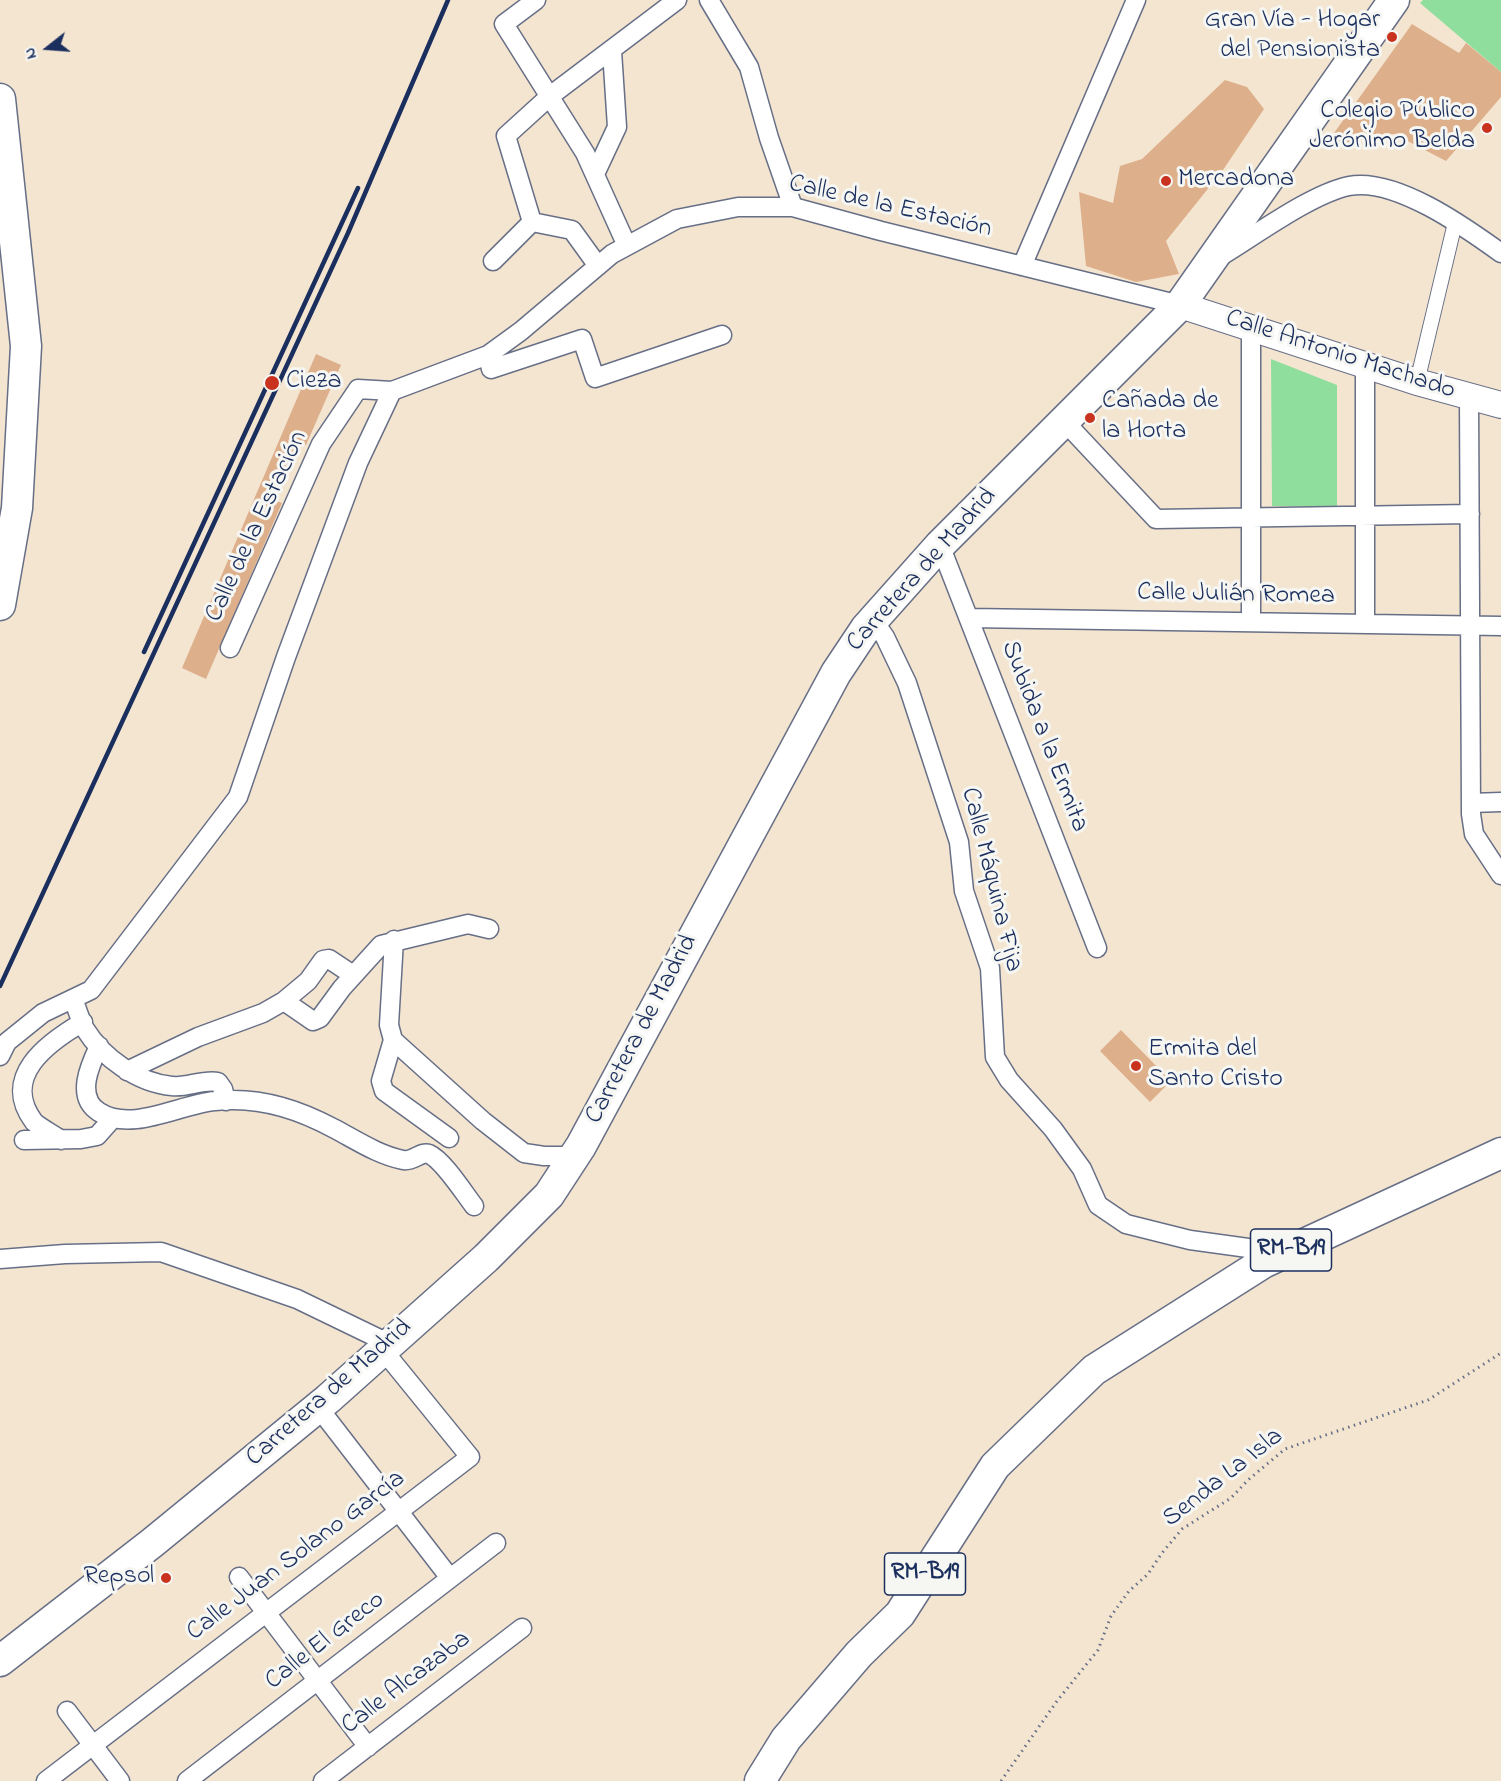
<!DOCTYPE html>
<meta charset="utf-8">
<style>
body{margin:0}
#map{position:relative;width:1501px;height:1781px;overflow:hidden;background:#f4e5d1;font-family:"Indie Flower",sans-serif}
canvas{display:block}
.north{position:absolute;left:18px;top:18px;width:60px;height:60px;-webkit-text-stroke:4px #f6f6f2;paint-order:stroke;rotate:253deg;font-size:16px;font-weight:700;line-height:24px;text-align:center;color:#1b2f5e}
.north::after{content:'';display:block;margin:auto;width:21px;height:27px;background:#1b2f5e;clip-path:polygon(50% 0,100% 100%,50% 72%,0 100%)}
</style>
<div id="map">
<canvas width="1501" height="1781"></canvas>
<div class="north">N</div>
</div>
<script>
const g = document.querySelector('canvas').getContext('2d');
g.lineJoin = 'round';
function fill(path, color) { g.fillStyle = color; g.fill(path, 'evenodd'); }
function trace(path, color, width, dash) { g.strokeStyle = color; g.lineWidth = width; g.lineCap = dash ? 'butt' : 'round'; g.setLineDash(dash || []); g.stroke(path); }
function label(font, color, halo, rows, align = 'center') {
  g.font = font + ' "Indie Flower",sans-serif'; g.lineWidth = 6; g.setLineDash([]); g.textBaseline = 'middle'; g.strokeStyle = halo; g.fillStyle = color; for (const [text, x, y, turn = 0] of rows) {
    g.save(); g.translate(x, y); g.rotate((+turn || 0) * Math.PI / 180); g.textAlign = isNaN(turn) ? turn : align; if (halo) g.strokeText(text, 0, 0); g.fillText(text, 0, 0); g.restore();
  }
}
fill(new Path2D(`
 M1423,0H1501V72L1420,3Z
 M1271,359L1337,385V507L1272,506Z`), '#90de9d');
fill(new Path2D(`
 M1412,24L1459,53L1466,43L1501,72V97L1446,161L1394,134L1324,147Z
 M1225,80L1247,87L1264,109L1223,170L1166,241L1179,274L1136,282L1086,266L1079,192L1113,203L1120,166L1142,159Z
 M316,354L341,365L306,445L298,441L272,499L282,503L206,679L182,668Z
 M1121,1030L1171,1081L1150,1102L1100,1051Z`), '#ddaf8b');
const pedestrian = new Path2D(`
 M1417,382L1455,223`);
const minor = new Path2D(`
 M536,0L504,24L585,153L627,246
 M709,0L749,67L769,138L793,207
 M595,174L617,127L612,51
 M1221,256C1256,235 1311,194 1349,186C1395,177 1465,227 1501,253
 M493,261L532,222
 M598,266L572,230L532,222L506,136L550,96L677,0
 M1022,266L1136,0
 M488,355L491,369L582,339L595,378L722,335
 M1365,365V624
 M1469,398L1471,814L1474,834L1501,875
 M1064,421L1156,519L1470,514
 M940,545L1097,948
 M970,618L1501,626
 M873,620L885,637L907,683L959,842L964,891L990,968L995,1057L1009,1080L1053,1129L1082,1169L1098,1205L1126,1224L1190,1240L1248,1248L1263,1263
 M1251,622V328
 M230,648L321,444L358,389L392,391L488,355L521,331L612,254L677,219L738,207H793L881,231L1180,305
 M1471,803L1501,802
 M394,940L389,1025L393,1040L483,1121L524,1153L544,1156H575
 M73,999C77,1008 80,1020 85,1029C103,1058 138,1083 172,1086C187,1088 202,1079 218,1082L223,1089L226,1101
 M284,1001L313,1021L320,1018L342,988L381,945L468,924L489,929
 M393,1040L381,1081L384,1091L449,1138
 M99,1046C90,1065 75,1097 99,1112C132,1133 180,1104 215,1101C257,1096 296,1108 333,1128C356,1140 378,1155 403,1160C413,1162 421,1151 429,1154C443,1160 464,1193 474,1206
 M0,1056L7,1042L43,1013L91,990L238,797L286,657L358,463L392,391
 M127,1071L198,1037L263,1013L284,1001L308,981L323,960L329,959L353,975
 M24,1140L81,1139L97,1136L113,1118
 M61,1140C53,1134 42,1129 34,1122C0,1077 47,1043 83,1022
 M0,1259L65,1254L161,1252L297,1299L390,1344
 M318,1407L450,1578
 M239,1577L368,1747
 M67,1711L120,1781
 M46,1781L470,1457L383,1350
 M187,1781L496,1543
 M323,1781L522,1628`);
const secondary = new Path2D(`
 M1180,305L1417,382L1501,405`);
const primary = new Path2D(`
 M0,99L26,346L17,508L0,605
 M0,1661L152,1543L328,1399L486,1258L549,1195L581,1146L836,673L866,628L940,545L1180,305L1394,0
 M760,1781L786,1739L859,1654L900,1614L995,1466L1094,1370L1263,1263L1501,1153`);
trace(pedestrian, '#676f86', 16);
trace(minor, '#676f86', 21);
trace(secondary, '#676f86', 28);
trace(primary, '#676f86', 33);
trace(new Path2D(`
 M1001,1781L1057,1701L1098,1650L1111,1616L1129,1591L1148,1574L1162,1553L1182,1529L1231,1498L1248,1480L1285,1449L1428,1400L1501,1353`), '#676f86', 3, [1.5, 4.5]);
trace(pedestrian, '#fff', 14);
trace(minor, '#fff', 18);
trace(secondary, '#fff', 26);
trace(primary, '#fff', 30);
trace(new Path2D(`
 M144,652L358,188
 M0,986L348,233L448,0`), '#1b2f5e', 4.5);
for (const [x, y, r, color] of [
 [1392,37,6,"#c8321e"],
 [1487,128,6,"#c8321e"],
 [1166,181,6,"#c8321e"],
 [272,383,8,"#c8321e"],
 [1090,418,6,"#c8321e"],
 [1136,1066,6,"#c8321e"],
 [166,1578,6,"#c8321e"]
]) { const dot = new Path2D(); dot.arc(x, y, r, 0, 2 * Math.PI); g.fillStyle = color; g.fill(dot); trace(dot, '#f6f6f2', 2); }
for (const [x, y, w] of [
 [1291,1250,81],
 [925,1574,81]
]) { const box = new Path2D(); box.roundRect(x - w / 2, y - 21, w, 42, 4.5); g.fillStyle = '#f6f6f2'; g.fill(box); trace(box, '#1b2f5e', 1.5); }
label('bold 24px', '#1b2f5e', null, [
 ["RM-B19",1291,1250],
 ["RM-B19",925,1574]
]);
label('26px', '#1b2f5e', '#f6f6f2', [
 ["Gran Vía - Hogar",1380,22,"right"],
 ["del Pensionista",1380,52,"right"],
 ["Colegio Público",1475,113,"right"],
 ["Jerónimo Belda",1475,143,"right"],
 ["Mercadona",1178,181],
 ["Cieza",286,383],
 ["Cañada de",1102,403],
 ["la Horta",1102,433],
 ["Ermita del",1148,1051],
 ["Santo Cristo",1148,1081],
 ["Repsol",154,1578,"right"]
], 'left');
label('26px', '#1b2f5e', '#f6f6f2', [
 ["Calle de la Estación",890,208,13],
 ["Calle Antonio Machado",1340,356,18],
 ["Calle de la Estación",258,527,-65],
 ["Carretera de Madrid",923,571,-48],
 ["Calle Julián Romea",1236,596,1],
 ["Subida a la Ermita",1043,737,69],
 ["Calle Máquina Fija",990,880,76],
 ["Carretera de Madrid",643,1030,-62],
 ["Carretera de Madrid",330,1394,-41],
 ["Senda La Isla",1224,1479,-38],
 ["Calle Juan Solano García",297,1557,-37],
 ["Calle El Greco",326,1642,-38],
 ["Calle Alcazaba",407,1684,-37]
]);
</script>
